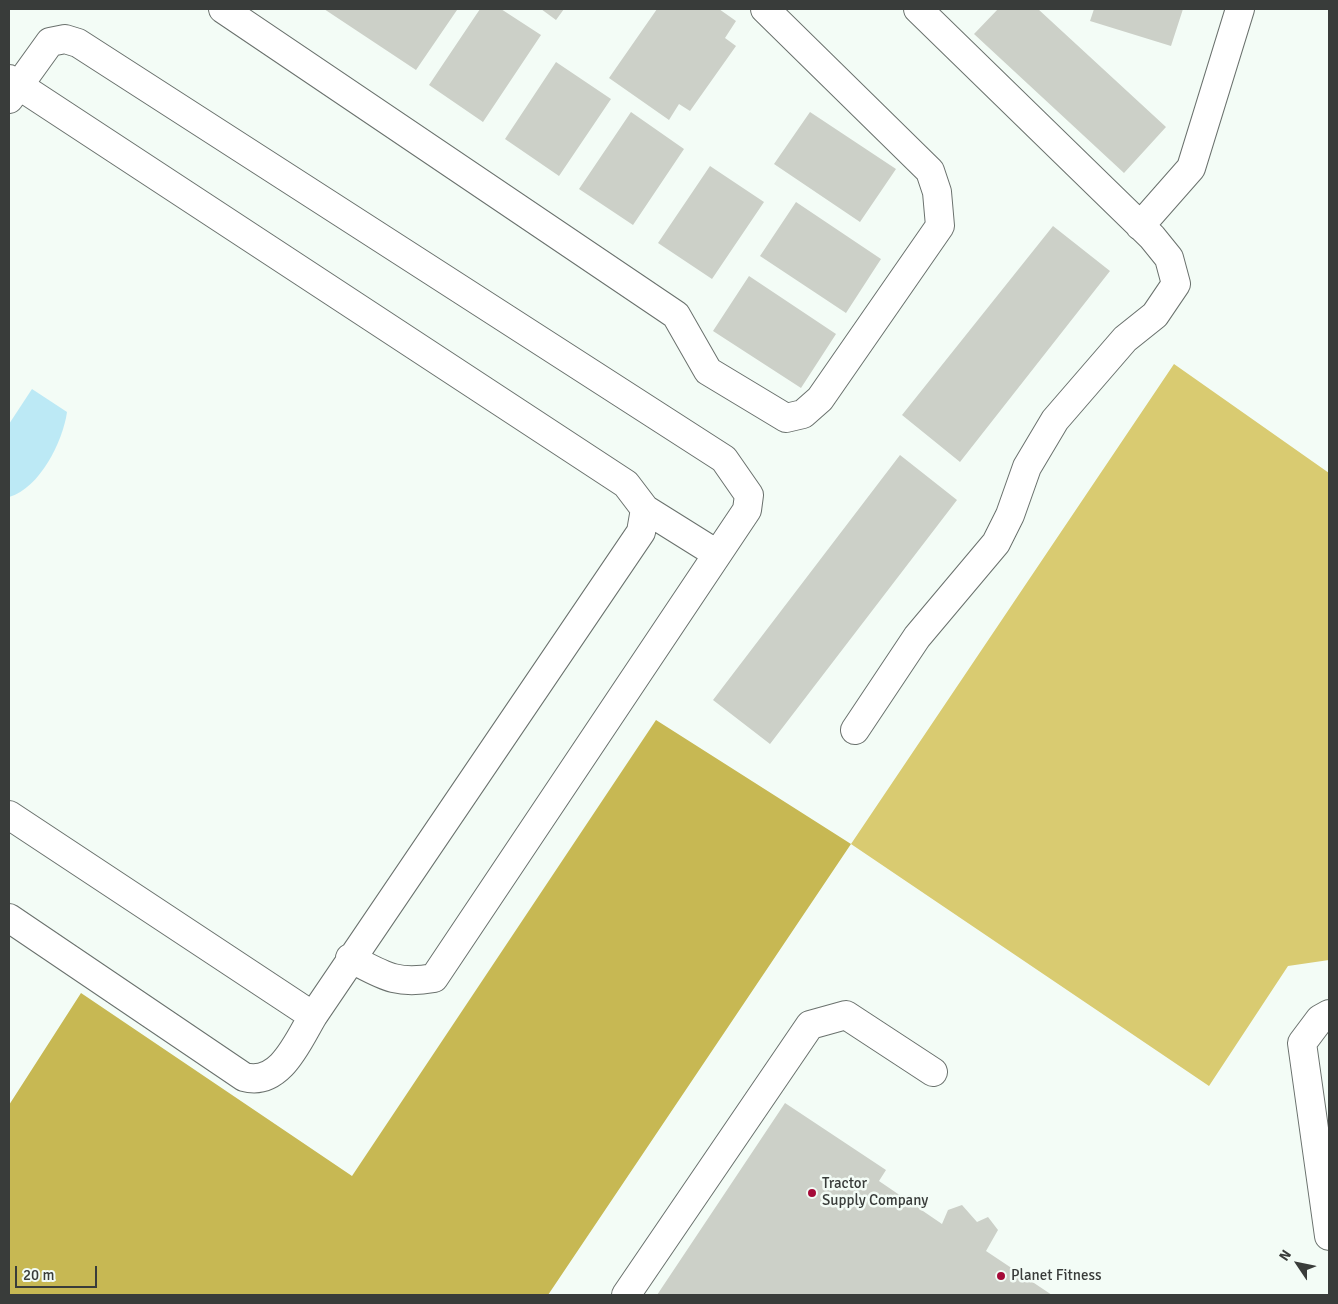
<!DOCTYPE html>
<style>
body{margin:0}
#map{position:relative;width:1338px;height:1304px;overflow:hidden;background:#f3fcf6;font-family:Signika,sans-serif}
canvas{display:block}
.frame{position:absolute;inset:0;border:10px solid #393c3a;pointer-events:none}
.north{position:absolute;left:1273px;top:1239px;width:50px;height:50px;-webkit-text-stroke:4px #f3fcf6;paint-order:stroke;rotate:304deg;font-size:14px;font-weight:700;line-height:20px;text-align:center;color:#393c3a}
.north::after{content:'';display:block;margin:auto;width:18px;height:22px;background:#393c3a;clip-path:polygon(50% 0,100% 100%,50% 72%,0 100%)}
.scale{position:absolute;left:15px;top:1266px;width:82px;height:22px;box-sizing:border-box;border:2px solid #393c3a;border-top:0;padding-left:6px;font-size:15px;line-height:18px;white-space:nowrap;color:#393c3a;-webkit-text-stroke:4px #f3fcf6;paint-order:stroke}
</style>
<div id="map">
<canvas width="1338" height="1304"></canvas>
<div class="frame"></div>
<div class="north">N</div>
<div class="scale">20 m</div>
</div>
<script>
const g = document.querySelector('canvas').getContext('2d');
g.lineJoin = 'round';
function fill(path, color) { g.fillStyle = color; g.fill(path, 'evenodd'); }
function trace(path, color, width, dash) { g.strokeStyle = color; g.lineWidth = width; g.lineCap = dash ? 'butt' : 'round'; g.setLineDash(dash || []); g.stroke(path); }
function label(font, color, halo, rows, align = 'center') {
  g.font = font + ' Signika,sans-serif'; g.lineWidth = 5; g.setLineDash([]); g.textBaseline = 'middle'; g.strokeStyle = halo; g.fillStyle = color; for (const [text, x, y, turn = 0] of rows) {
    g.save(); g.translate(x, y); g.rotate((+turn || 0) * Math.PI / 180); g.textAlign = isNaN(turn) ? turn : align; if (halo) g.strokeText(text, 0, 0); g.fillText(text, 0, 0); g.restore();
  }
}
fill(new Path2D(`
 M1174,364L1329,473V960L1288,966L1209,1086L851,844Z`), '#d9cb71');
fill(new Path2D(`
 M656,720L851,844L548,1295H9V1105L81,993L352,1176Z`), '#c7b853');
fill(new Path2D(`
 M32,389L67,412C63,441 40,488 9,497V424Z`), '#bce9f5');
fill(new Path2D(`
 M324,9H455L457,10L416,70Z
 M480,9H501L541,35L483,122L429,85Z
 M541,9H564L556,20Z
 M657,9H719L736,21L725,38L736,46L690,111L679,104L669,120L609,78Z
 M998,9H1038L1166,127L1124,173L974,34Z
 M1094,9H1183L1171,46L1090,21Z
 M556,62L611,99L559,176L505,139Z
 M631,112L684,149L633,225L579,189Z
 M810,112L896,169L860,222L774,164Z
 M710,166L764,202L712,279L658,243Z
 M796,202L881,259L846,313L760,256Z
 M1053,226L1110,271L960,462L902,415Z
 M749,276L836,334L801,388L713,331Z
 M900,455L957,500L770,744L713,700Z
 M785,1103L886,1170L879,1181L942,1224L948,1210L962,1205L977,1222L988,1217L998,1230L986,1251L1052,1295H657Z`), '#ccd0c8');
const minor = new Path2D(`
 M223,9L676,315L708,371L786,418L803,414L820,399L940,226L937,192L930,171L765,9
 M9,79L626,484L645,509L641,532L313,1016L9,815
 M9,99L50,42L65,39L78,43L724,459L749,495L747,510L434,978C395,985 383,975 350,958
 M1140,226L1191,168L1240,9
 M645,509L717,554
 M855,730L917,637L996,543L1010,515L1027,467L1055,420L1125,339L1155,315L1176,284L1169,258L1152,237L918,9
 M9,918L244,1077C280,1087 298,1041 313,1016
 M1329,1014L1320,1019L1302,1043L1329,1236
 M626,1295L810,1025L846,1015L933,1072`);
trace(minor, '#6a716d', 30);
trace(minor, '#fff', 28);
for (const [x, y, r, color] of [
 [812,1193,5,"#a50b39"],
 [1001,1276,5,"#a50b39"]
]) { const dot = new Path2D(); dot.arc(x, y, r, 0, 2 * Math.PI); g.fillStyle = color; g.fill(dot); trace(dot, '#f3fcf6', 2); }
label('15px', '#393c3a', '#f3fcf6', [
 ["Tractor",822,1184],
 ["Supply Company",822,1201],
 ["Planet Fitness",1011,1276]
], 'left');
</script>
